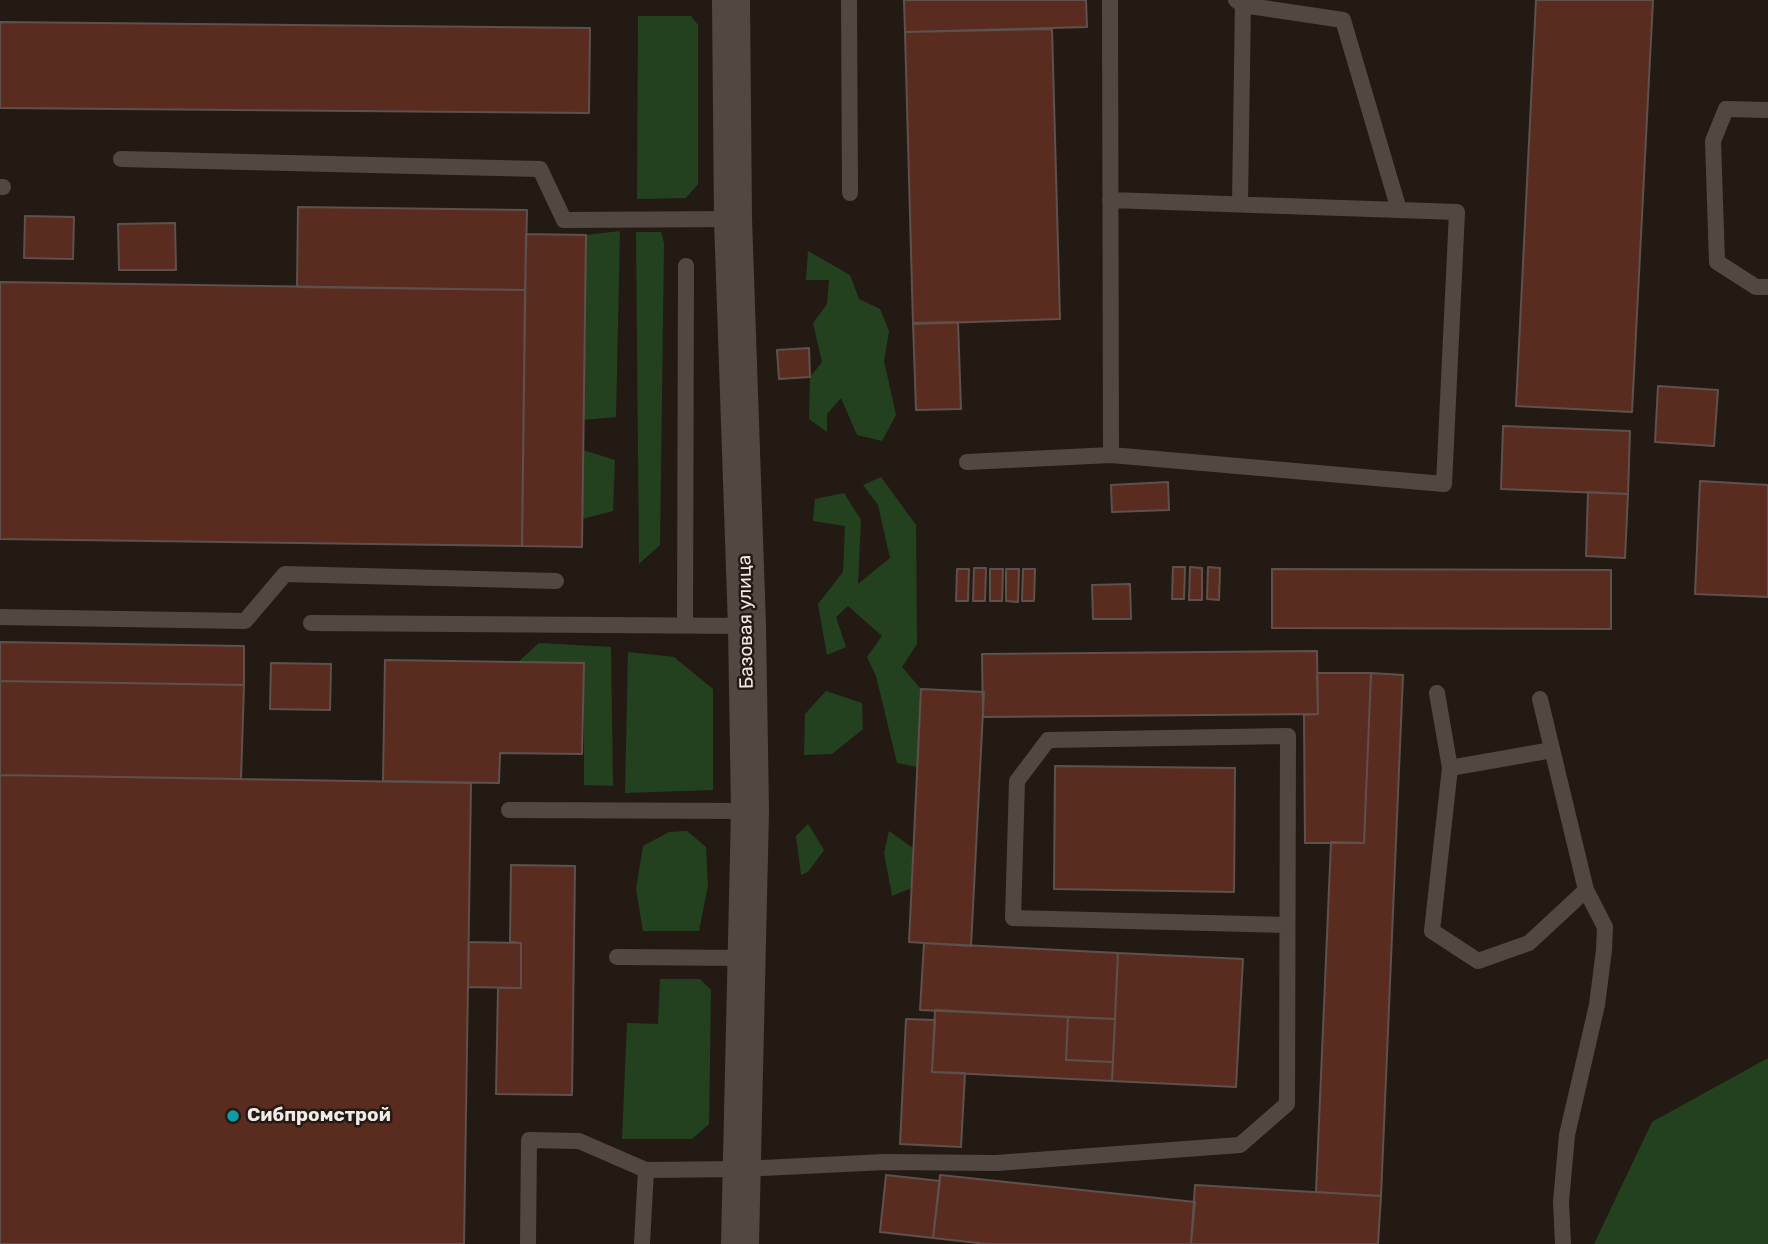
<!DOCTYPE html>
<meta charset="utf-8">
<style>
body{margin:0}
canvas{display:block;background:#231a14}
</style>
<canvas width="1768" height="1244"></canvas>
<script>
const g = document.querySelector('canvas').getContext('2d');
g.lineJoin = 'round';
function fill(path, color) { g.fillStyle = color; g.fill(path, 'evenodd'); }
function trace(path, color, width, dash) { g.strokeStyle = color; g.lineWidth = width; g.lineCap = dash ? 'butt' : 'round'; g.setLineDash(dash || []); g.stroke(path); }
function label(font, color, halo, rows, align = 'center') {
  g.font = font + ' Rubik,sans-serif'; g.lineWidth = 5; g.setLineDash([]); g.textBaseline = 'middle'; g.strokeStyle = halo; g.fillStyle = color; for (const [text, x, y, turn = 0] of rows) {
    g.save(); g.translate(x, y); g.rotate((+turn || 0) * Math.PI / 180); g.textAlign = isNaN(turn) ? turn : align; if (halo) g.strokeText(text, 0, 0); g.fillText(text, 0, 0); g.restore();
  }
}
fill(new Path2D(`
 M638,16H691L698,25V184L686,198L637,199Z
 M620,231L616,417L583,420L586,235Z
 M636,232H661L664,243L660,545L639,564Z
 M808,251L850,275L859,299L880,309L889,331L884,361L896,415L882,441L857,435L841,398L827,414V432L809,419L810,377L822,362L813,323L827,304L829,280H806Z
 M583,450L615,460L613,511L582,519Z
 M881,477L916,525L917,644L902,667L921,689L917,767L897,763L876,676L867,657L882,636L848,606L836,617L846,647L827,655L818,604L843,572L845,526L813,521L815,499L844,493L861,520L858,584L890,558L878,505L863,485Z
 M539,643L611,647L613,786L584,785V664L518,662Z
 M628,652L674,657L713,689V790L625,793Z
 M826,691L862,703L863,729L832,754L804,755L805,714Z
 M808,824L824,850L808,872L801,875L796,836Z
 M687,831L706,847L708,885L699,931H643L636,889L643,846L669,832Z
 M889,831L913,848L911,888L892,896L884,853Z
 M660,979H700L711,990L709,1124L692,1139H622L627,1023L658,1024Z
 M1768,1058V1244H1594L1652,1122Z`), '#23411e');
const building = new Path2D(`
 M904,0H1086L1087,27L905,32Z
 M1536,0H1653L1632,412L1516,406Z
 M0,22L590,28L589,113L0,108Z
 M1052,29L1060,319L913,324L905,32Z
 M298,207L527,210L525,290L297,287Z
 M25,216L74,217L73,259L24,258Z
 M175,223L176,270H119L118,224Z
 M526,234L586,235L582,547L522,546Z
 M0,282L525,290L522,546L0,539Z
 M958,322L961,409L916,410L913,323Z
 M809,348L810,377L779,379L777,350Z
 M1658,386L1718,390L1714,446L1655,442Z
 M1503,426L1630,431L1628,494L1501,489Z
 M1700,481L1768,485V597L1695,594Z
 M1168,482L1169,510L1112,512L1111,485Z
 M1588,492L1628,494L1625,558L1586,556Z
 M1173,567H1185L1184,599H1172Z
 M1190,567L1202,568V600H1189Z
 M1208,567L1220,568L1219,600L1207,599Z
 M974,568H986L985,601H973Z
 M957,569H969L968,601H956Z
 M990,569H1003L1002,601H990Z
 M1006,569H1019L1018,602L1006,601Z
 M1023,569H1035L1034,601H1022Z
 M1272,569L1611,570V629L1272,628Z
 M1130,584L1131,619H1093L1092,585Z
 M0,642L244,646V685L0,681Z
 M1317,651L1318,714L983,717L982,654Z
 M385,660L584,663L582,754L500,753L499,783L383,781Z
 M271,663L331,664L330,710L270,709Z
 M1317,673H1371L1364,843H1305L1304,715L1318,714Z
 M1371,673L1403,675L1381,1196L1316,1192L1331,842L1364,843Z
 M0,681L244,685L241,779L0,775Z
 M921,689L984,692L971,946L909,942Z
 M1055,766L1235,768L1234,892L1054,889Z
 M0,775L471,783L464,1244H0Z
 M511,865L575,866L572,1095L496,1094L498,988H521V943L510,942Z
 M469,942L521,943V988L468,987Z
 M924,943L1118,953L1115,1019L920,1010Z
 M1118,953L1243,959L1236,1087L1112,1081Z
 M935,1010L1068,1017L1066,1060L1113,1062L1112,1081L932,1072Z
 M1068,1017L1115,1019L1113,1062L1066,1060Z
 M906,1019L935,1020L932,1072L965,1073L961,1147L900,1144Z
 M886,1175L940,1181L933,1238L880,1232Z
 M940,1175L1195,1202L1191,1244H987L933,1238Z
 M1195,1185L1381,1196L1378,1244H1191Z`);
fill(building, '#5a2c1f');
trace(building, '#5e514d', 2);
trace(new Path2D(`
 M849,0L850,193
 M1110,0L1111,455
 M1236,0L1243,5L1343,20L1399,210
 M1768,110L1726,109L1713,141L1717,262L1756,287H1768
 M121,159L540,169L564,220L733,219
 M0,187H3
 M1240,204L1243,0
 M967,462L1111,455L1444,484L1457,212L1110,200
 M0,617L245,621L285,574L556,581
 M311,623L747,626
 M685,625L686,266
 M1437,693L1450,768L1432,931L1478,961L1529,943L1586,890L1540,699
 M1450,768L1552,750
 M509,810L750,811
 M617,957L746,958
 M528,1244L529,1140L579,1141L646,1170L742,1169L885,1162L996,1163L1240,1145L1287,1104L1288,736L1048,740L1017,781L1013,918L1287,925
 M642,1244L646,1170
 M1563,1244L1561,1202L1567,1135L1597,1005L1604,950L1605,927L1586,890`), '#534841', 16);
trace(new Path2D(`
 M731,0L733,219L747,626L750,811L740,1244`), '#534841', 38);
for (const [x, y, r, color] of [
 [233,1116,7,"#0f9aa8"]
]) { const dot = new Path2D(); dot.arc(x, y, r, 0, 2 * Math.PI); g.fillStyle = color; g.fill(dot); trace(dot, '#231a14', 2.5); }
label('19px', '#f1eae6', '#231a14', [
 ["Базовая улица",746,622,-91]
]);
label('bold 19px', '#f1eae6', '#231a14', [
 ["Сибпромстрой",247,1116]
], 'left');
</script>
